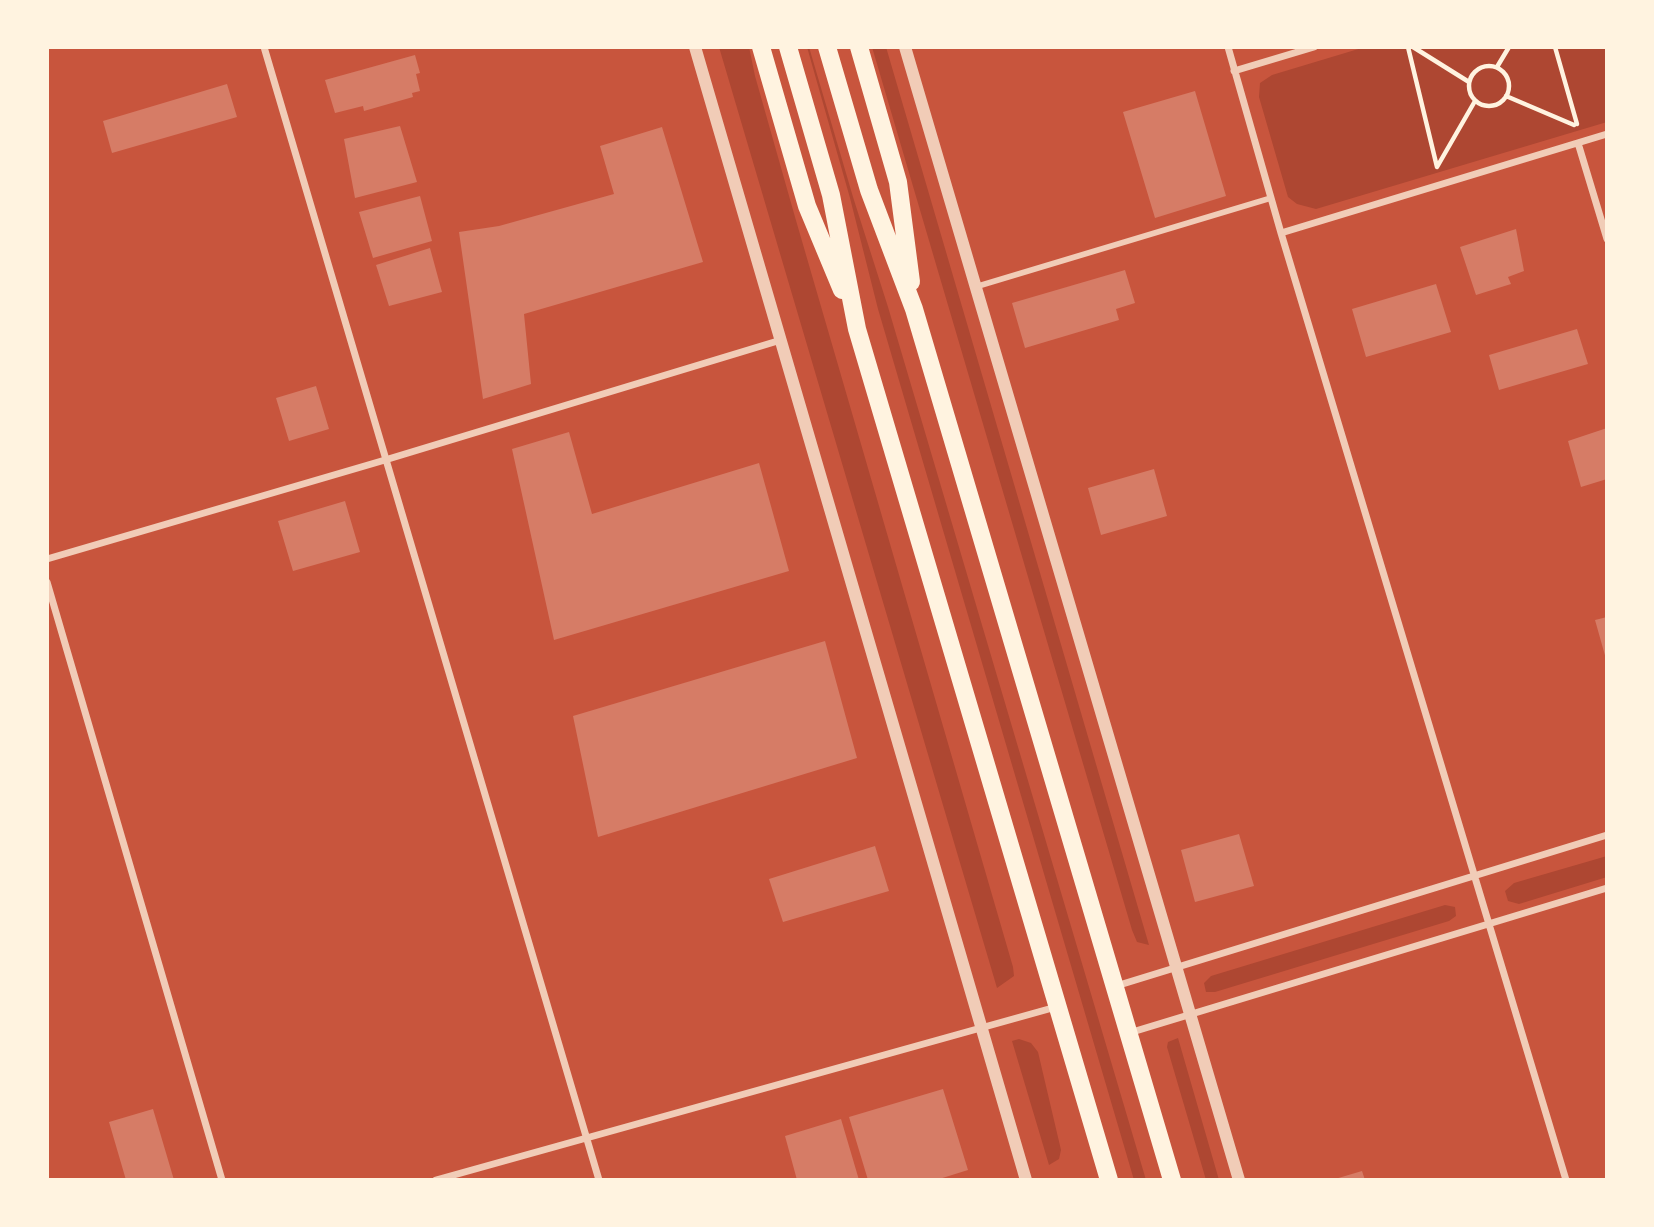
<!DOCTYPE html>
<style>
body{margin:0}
#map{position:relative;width:1654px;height:1227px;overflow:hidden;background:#c8553d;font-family:"Fira Sans",sans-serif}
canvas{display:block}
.frame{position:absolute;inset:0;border:49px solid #fff3e0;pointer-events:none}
</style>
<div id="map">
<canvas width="1654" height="1227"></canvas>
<div class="frame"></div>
</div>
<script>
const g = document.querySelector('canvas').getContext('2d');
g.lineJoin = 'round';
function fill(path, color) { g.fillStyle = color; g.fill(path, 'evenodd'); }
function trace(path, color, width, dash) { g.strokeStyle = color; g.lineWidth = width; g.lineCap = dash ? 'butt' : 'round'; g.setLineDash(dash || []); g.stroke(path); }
fill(new Path2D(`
 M719,47H749L755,76L795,217L1013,967L1014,976L997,988Z
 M807,47H809L853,197L888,307L1146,1180H1134L878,309L850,198Z
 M872,47H886L1149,945L1137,942L1132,930Z
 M1365,47H1607V122L1316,209L1297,204L1288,197L1259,97L1260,83L1272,75Z
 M1607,856V877L1519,904L1508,901L1505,891L1514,883Z
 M1445,905L1455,907L1456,916L1449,921L1215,992H1206L1204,983L1211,976Z
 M1178,1038L1219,1180H1206L1167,1047L1168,1042Z
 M1019,1039L1031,1043L1038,1052L1061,1150L1059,1159L1049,1165L1012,1041Z`), '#ae4732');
fill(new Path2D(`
 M415,55L420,73L416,74L420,91L412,93L413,97L364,111L363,106L335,113L325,80Z
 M227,84L237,117L112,153L103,121Z
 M1195,91L1226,196L1155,218L1123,112Z
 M400,126L417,182L355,198L344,139Z
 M662,127L703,262L524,314L531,384L483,399L459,232L499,226L614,194L600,146Z
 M420,196L432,241L373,258L359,212Z
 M1516,229L1524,271L1508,277L1511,284L1476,295L1460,247Z
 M430,248L442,292L389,306L376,265Z
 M1125,270L1135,303L1116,309L1119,320L1025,348L1012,303Z
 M1436,284L1451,332L1366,357L1352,309Z
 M1577,329L1588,364L1499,390L1489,355Z
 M316,386L329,429L289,441L276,398Z
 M1607,428V479L1581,487L1568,441Z
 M569,432L592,514L759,463L789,571L554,640L512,449Z
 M1154,469L1167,516L1101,535L1088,488Z
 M345,501L360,552L293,571L278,521Z
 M1607,617V659H1606L1595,620Z
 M825,641L857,758L598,837L573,716Z
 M1239,834L1254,886L1195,902L1181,850Z
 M875,846L889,891L783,922L769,879Z
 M943,1089L968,1170L936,1180H868L849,1117Z
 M153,1109L174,1180H126L109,1122Z
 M841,1119L859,1180H797L785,1136Z
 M1362,1171L1365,1180H1335V1179Z`), '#d67c66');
trace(new Path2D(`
 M1408,47L1437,167L1475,101
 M1413,47L1469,82
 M1555,47L1577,124
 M1469 86a20 20 0 1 1 40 0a20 20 0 1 1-40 0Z
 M1497,67L1509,47
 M1506,96L1574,125`), '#fff3e0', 4.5);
trace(new Path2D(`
 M975,287L1271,198`), '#f1ccb7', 6);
trace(new Path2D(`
 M264,47L599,1180
 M1228,47L1281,233L1566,1180
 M1234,71L1314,47
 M1578,143L1607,239
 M1281,233L1607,134
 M47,559L385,460L781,340
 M47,582L222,1180
 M1116,986L1607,835
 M1129,1033L1607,888
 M436,1180L1056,1007`), '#f1ccb7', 7);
trace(new Path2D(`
 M695,47L1026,1180
 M905,47L1239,1180`), '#f1ccb7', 12);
trace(new Path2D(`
 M761,47L807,206L842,290
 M788,47L831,195L857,329L1109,1180
 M827,47L869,190L914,309L1172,1180
 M859,47L898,182L911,282`), '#fff3e0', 18);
</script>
